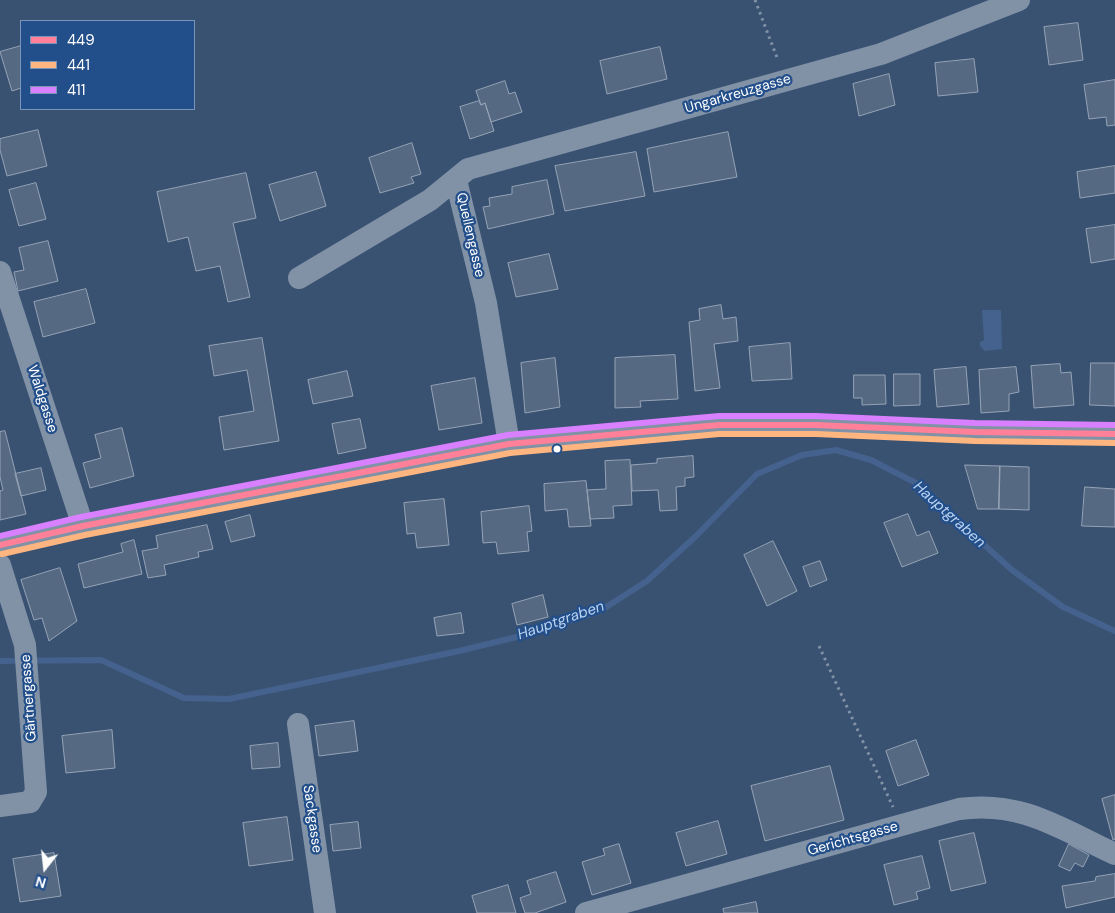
<!DOCTYPE html>
<meta charset="utf-8">
<style>
body{margin:0}
#map{position:relative;width:1115px;height:913px;overflow:hidden;background:#3a5272;font-family:"DM Sans",sans-serif}
canvas{display:block}
.legend{position:absolute;left:20px;top:20px;width:175px;height:90px;box-sizing:border-box;background:#224e8a;border:1px solid #7a95b9;margin:0;padding:6px 9px;list-style:none;font-size:15px;color:#fff}
.legend li{display:flex;align-items:center;gap:10px;height:25px}
.legend b{width:25px;border:1px solid #7a95b9}
.north{position:absolute;left:20px;top:843px;width:50px;height:50px;-webkit-text-stroke:4px #224e8a;paint-order:stroke;rotate:196deg;font-size:14px;font-weight:700;line-height:20px;text-align:center;color:#fff}
.north::after{content:'';display:block;margin:auto;width:18px;height:22px;background:#fff;clip-path:polygon(50% 0,100% 100%,50% 72%,0 100%)}
</style>
<div id="map">
<canvas width="1115" height="913"></canvas>
<ul class="legend">
<li><b style="height:6px;background:#ff8098"></b>449</li>
<li><b style="height:6px;background:#ffb580"></b>441</li>
<li><b style="height:6px;background:#d880ff"></b>411</li>
</ul>
<div class="north">N</div>
</div>
<script>
const g = document.querySelector('canvas').getContext('2d');
g.lineJoin = 'round';
function fill(path, color) { g.fillStyle = color; g.fill(path, 'evenodd'); }
function trace(path, color, width, dash) { g.strokeStyle = color; g.lineWidth = width; g.lineCap = dash ? 'butt' : 'round'; g.setLineDash(dash || []); g.stroke(path); }
function label(font, color, halo, rows, align = 'center') {
  g.font = font + ' "DM Sans",sans-serif'; g.lineWidth = 4.5; g.setLineDash([]); g.textBaseline = 'middle'; g.strokeStyle = halo; g.fillStyle = color; for (const [text, x, y, turn = 0] of rows) {
    g.save(); g.translate(x, y); g.rotate((+turn || 0) * Math.PI / 180); g.textAlign = isNaN(turn) ? turn : align; if (halo) g.strokeText(text, 0, 0); g.fillText(text, 0, 0); g.restore();
  }
}
fill(new Path2D(`
 M982,310H1001L1002,349L985,351L980,346V342L984,340Z`), '#44628d');
trace(new Path2D(`
 M0,661L101,660L184,698L229,699L459,651L533,633L600,611L647,581L696,536L757,474L802,455L836,450L871,460L916,483L1012,570L1063,607L1115,631`), '#44628d', 6);
const building = new Path2D(`
 M1078,23L1083,60L1049,65L1044,27Z
 M21,46V88L12,91L0,52Z
 M660,47L667,79L607,94L600,61Z
 M974,59L978,92L938,96L935,63Z
 M889,74L895,105L859,116L853,84Z
 M1115,80V125L1107,126L1106,117L1089,119L1084,85Z
 M505,81L509,94L515,92L522,112L491,122L485,103L481,105L476,91Z
 M479,101L481,105L485,103L494,131L470,139L460,107Z
 M38,130L47,166L7,176L0,150V139Z
 M728,132L737,177L654,192L647,149Z
 M412,143L421,174L411,177L414,183L380,193L369,158Z
 M636,152L645,196L565,211L555,166Z
 M1115,166V193L1080,198L1077,172Z
 M316,172L326,206L280,221L269,185Z
 M246,173L256,218L233,223L250,297L228,302L220,266L196,271L188,237L168,242L157,192Z
 M547,180L554,214L488,229L483,207L490,206L489,198L512,194V187Z
 M36,183L46,219L19,226L9,190Z
 M1115,225V259L1091,263L1086,229Z
 M48,241L58,281L18,291L14,272L24,270L19,248Z
 M549,254L558,289L516,297L508,263Z
 M86,289L95,323L43,337L34,302Z
 M721,305L723,319L736,317L738,341L714,344L720,388L695,391L689,322L700,320L699,309Z
 M262,338L279,441L224,450L219,417L254,411L247,370L214,376L209,346Z
 M790,343L792,379L752,381L749,347Z
 M675,355L678,399L640,401L641,407L615,408V358Z
 M555,358L560,407L525,413L521,363Z
 M1091,363H1115V406L1090,405Z
 M1060,364L1061,373L1071,372L1074,405L1034,408L1031,366Z
 M966,367L969,404L937,407L934,370Z
 M1016,367L1019,392L1009,394V411L981,413L979,370Z
 M347,371L353,396L313,404L308,380Z
 M894,374H920V405L894,406Z
 M854,375H885L886,404L862,405V398H854Z
 M475,378L482,423L439,430L431,386Z
 M360,419L366,448L338,454L332,424Z
 M122,428L134,476L90,488L83,463L101,458L95,435Z
 M5,431L26,514L0,520V491L3,490L0,477V432Z
 M693,456L694,477L685,478V486L676,487L677,510L660,511L658,490L632,491L631,465L657,463V459Z
 M630,460L632,505L613,506L614,518L590,519L587,490L606,489L605,461Z
 M965,465L1000,466L999,509H978Z
 M1000,466L1029,467V510L999,509Z
 M41,468L46,490L21,496L15,474Z
 M586,481L591,526L569,527L567,509L545,511L544,484Z
 M1085,487L1115,489V527L1082,526Z
 M444,499L449,545L417,548L415,533L407,534L404,503Z
 M529,506L532,531L527,532L529,551L498,554L496,542L483,543L481,512Z
 M908,514L917,536L929,531L938,553L902,567L884,523Z
 M250,515L255,536L231,542L225,522Z
 M207,525L213,549L198,552L199,557L164,565L166,575L148,578L142,551L158,548L156,536Z
 M134,540L142,574L84,588L78,564L123,552L121,544Z
 M773,541L797,591L767,606L744,555Z
 M820,561L827,580L810,587L803,567Z
 M60,568L77,621L49,641L42,618L34,620L21,580Z
 M543,595L548,617L517,625L512,604Z
 M461,613L464,633L437,636L434,618Z
 M354,721L358,751L319,756L315,726Z
 M112,730L115,768L66,773L62,736Z
 M916,740L929,775L898,786L886,751Z
 M278,743L280,767L252,769L250,746Z
 M830,766L844,820L765,841L751,786Z
 M1115,795V839L1113,840L1102,799Z
 M287,817L293,860L249,866L243,823Z
 M718,821L727,854L686,866L676,833Z
 M358,822L361,848L333,851L330,825Z
 M974,833L986,883L951,891L939,841Z
 M619,844L631,883L592,895L582,862L605,855L603,849Z
 M1069,844L1089,855L1083,867L1075,863L1070,871L1059,866Z
 M54,853L61,896L20,902L13,859Z
 M922,856L930,888L916,892L918,899L894,905L884,865Z
 M556,872L566,902L535,913H525L520,898L531,894L527,881Z
 M1115,874V897L1066,908L1062,886L1095,881L1096,877Z
 M508,885L516,913H477L472,896Z
 M756,902L758,913H724L723,909Z`);
fill(building, '#566983');
trace(building, '#95a3b5', 1);
trace(new Path2D(`
 M755,0L778,60
 M819,646L893,807`), '#8192a7', 3, [2.5, 4]);
trace(new Path2D(`
 M456,180L486,303L509,444
 M0,272L83,526
 M299,278L430,200L468,169L881,54L1019,0
 M0,545L83,526L509,444L719,425H816L975,432L1115,434
 M0,565L25,645L36,792L30,802L0,806
 M298,724L325,913
 M586,913L959,809C1021,800 1061,829 1115,854`), '#8192a7', 22);
trace(new Path2D(`
 M0,545L83,526L509,444L719,425H816L975,432L1115,434`), '#ff8098', 6);
trace(new Path2D(`
 M2,554L85,535L510,453L719,434H816L975,441L1115,443`), '#ffb580', 6);
trace(new Path2D(`
 M0,536L81,517L508,435L719,416H816L975,423L1115,425`), '#d880ff', 6);
for (const [x, y, r, color] of [
 [557,449,4.5,"#fff"]
]) { const dot = new Path2D(); dot.arc(x, y, r, 0, 2 * Math.PI); g.fillStyle = color; g.fill(dot); trace(dot, '#224e8a', 2); }
label('14px', '#fff', '#224e8a', [
 ["Ungarkreuzgasse",738,94,-16],
 ["Quellengasse",470,235,77],
 ["Waldgasse",42,399,72],
 ["Gärtnergasse",29,698,-94],
 ["Sackgasse",312,819,82],
 ["Gerichtsgasse",853,839,-16]
]);
label('italic 15px', '#bad3f2', '#224e8a', [
 ["Hauptgraben",949,515,42],
 ["Hauptgraben",561,621,-19]
]);
</script>
